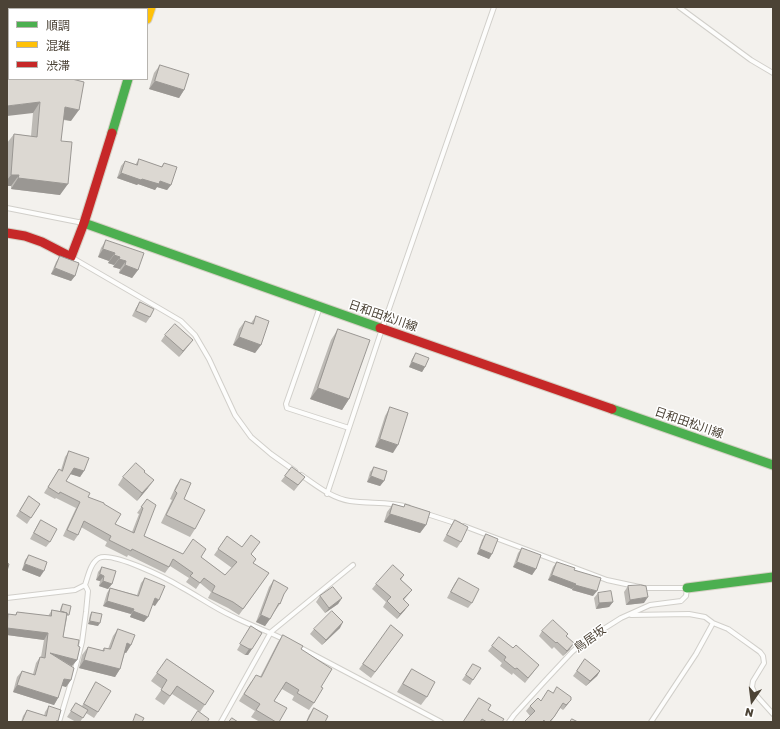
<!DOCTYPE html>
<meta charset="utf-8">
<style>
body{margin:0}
#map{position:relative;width:780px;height:729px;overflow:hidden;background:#f3f1ed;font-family:"Golos Text","Noto Sans JP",sans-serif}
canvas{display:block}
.frame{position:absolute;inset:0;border:8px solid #4c4336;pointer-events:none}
.legend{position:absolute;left:8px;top:8px;width:140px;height:72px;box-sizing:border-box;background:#fff;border:1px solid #b7b4af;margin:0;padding:5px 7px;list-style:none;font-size:12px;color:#4c4336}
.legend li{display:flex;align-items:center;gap:8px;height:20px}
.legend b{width:20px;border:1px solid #b7b4af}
.north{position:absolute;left:732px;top:681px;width:40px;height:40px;-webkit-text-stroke:3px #fff;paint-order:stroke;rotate:194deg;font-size:11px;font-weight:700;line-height:16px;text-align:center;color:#4c4336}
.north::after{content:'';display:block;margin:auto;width:14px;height:18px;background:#4c4336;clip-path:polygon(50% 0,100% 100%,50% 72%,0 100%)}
</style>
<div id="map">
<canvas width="780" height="729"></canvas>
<div class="frame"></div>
<ul class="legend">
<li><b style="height:5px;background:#4caf50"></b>順調</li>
<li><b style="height:5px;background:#ffc107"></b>混雑</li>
<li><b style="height:5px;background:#c62828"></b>渋滞</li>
</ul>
<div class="north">N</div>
</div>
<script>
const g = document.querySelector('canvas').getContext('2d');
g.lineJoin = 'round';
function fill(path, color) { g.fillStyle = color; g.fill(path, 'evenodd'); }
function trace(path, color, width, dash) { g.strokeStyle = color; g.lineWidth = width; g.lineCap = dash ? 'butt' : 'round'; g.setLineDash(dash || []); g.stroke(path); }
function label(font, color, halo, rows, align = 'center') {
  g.font = font + ' "Golos Text","Noto Sans JP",sans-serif'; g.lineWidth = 3; g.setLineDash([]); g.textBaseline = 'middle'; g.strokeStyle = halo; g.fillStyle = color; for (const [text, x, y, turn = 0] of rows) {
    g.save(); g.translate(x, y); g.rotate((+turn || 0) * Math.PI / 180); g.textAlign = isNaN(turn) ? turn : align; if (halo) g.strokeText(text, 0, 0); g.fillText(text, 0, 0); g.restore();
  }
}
fill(new Path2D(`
 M7,7H111V9H9V64H7Z`), '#e1f0ca');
const lane = new Path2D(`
 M679,7L751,60L773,73
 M7,208L83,223
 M71,257L164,311L181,321L195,335L209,359L235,415L251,437L271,454L295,471
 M320,307L286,404L287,408L349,428
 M301,475C316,485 331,498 350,501C369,504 390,501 408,507
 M327,494L382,329L494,7
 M424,513L458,524
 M464,526L607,580L644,588H687L686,596L681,601L650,605L621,618L583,642L572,652L544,682L514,715L509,722
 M7,598L75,590L85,585C88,577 90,563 99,558C112,551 168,579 181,587C198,596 214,608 232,616C249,625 268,631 285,640
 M631,615L689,614L705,617L713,623L728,629L742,639L760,652L763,656L764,663L753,681L752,687L755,694L773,714
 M297,646L441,722
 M59,722L75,669L82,642L86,612L88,591L85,585
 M221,722L271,632L353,565
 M651,722L696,654L713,623`);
const fast = new Path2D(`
 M112,133L128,79
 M84,223L380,328
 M612,409L773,465
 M687,588L773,577`);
const slow = new Path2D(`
 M147,19L151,7`);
const jam = new Path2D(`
 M7,233L25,236L42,242L71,257L84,223L112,133
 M380,328L612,409`);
trace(lane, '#d1cfca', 6);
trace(fast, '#d5d0c4', 11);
trace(slow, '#d5d0c4', 11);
trace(jam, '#d5d0c4', 11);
trace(lane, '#fdfdfc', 4);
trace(fast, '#4caf50', 9);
trace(slow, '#ffc107', 9);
trace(jam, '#c62828', 9);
fill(new Path2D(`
 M160,65L184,90L179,98L149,89L154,73Z
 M7,77L71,121L63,120L61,141L60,195L11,189V186H7V143L14,134L31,136L33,113Z
 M139,159L161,167L164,163L171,185L167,190L157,187L155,190L138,184L137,185L117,178L121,166L125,161L135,165Z
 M106,240L138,270L132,278L119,273L120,269L113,267L114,265L108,263L109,261L98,257L101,248Z
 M60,256L75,276L71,281L51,274L56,262Z
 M140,302L150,317L146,323L132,316L136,308Z
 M256,316L261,345L255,353L233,345L239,329L245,321L251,323Z
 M338,329L349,399L342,410L310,399L331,340Z
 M165,335L189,345L179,357L161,341Z
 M416,353L425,367L422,372L409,367L412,359Z
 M390,407L393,453L375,447L385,416Z
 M69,451L84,471L80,477L71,474L66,481L88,497L104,504L115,524L132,532L139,514L137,513L147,499L144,536L183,554L201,557L225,575L232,568L214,555L227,536L242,547L256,548L251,554L256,559L253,564L269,573L239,615L228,608L208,598L211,592L200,583L196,589L186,582L189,578L170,566L165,573L128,555L127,557L105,546L107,542L81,527L78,535L74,541L63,536L76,508L56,498L55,499L44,493L59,469L61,470L65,457Z
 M292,467L305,477L294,491L281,481Z
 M374,467L384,481L380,486L367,482L370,472Z
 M123,477L148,488L137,501L118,485Z
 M181,479L184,499L195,529L190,537L161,523L172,500L170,499L176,486Z
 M29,496L40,504L27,524L16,516Z
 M393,504L404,507L405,504L426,525L420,533L384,522L387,512Z
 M41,520L50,542L46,547L30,539L37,526Z
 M455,520L461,542L457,548L443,541L451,526Z
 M486,534L492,554L489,559L477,554L482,540Z
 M522,548L536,569L532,575L513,567L518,553Z
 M29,555L40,577L22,570L25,560Z
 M557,562L574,570L593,596L572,590V589L548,580L553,567Z
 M102,567L112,584L108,589L99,586L100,581L96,580L98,572Z
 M404,575L401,580L412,590L404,600L405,610L397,619L383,607L386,602L372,589L376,584Z
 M145,578L155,606L152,604L144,622L130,617L131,614L103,606L107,593L110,588L137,595L141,583Z
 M459,578L472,603L468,608L447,598L455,583Z
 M274,580L284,594L280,604L275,611L265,626L256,622L269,587Z
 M628,586L644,603L626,605L624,592Z
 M598,593L613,602L609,607L596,609L594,598Z
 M320,596L342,598L338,604L325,613L316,602Z
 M63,604L67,618L63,637L77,660L72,666L71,680L66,687L62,686L58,698L54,705L13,692L17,677L22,671L33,674L36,663L40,657H41L44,640L7,635V616L8,614L15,615L17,612L48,616L52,610L60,611L61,607Z
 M92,612L98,626L88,624L90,615Z
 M391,625L403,635L371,678L359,669Z
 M251,626L252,649L248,655H245L237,650Z
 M340,628L322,645L310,634L314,629Z
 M118,629L131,645L126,653L125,652L120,669L115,677L79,668L82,655L88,647L102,651L104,648L108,649L113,636Z
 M542,631L567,636L570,649L563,656L554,647L552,649L539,636Z
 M283,635L301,649L321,687L314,703L309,710L292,700L294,696L282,689L274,701L279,722H260L251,717L255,711L239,701L251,682L260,677L278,642Z
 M492,646L513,648L539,665L525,683L513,673L512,675L500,666L502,663L488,651Z
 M167,659L214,691L200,712L172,694L164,705L155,699L162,689L151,681Z
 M585,659L600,671L597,676L586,686L573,676Z
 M473,664V680L470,685L462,680Z
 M412,669L427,697L421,705L397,692L406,677Z
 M96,682L98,712L94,718L86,713L80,722H76L67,717L76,703L82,706Z
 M553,693L571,700L563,710L560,708L551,722H524L530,716L526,711L530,706L541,701Z
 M479,698L488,710L502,722H463Z
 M49,706L58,721L57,722H21L23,716L27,710L44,716L45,712Z
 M314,708L325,722H306L309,715Z`), '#bdbab5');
fill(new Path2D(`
 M155,81L184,90L179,98L149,89Z
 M40,102L33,113L7,116V106Z
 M65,107L79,110L71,121L57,118Z
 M121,173L142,179L160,181L171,185L167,190L157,187L155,190L138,184L137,185L117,178Z
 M11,175H19L11,186H7V180Z
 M18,178L68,184L60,195L11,189Z
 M103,249L115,253L109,261L98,257Z
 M114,255L120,257L114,265L108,263Z
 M119,259L126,261L120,269L113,267Z
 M125,265L138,270L132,278L119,273Z
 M55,268L75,276L71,281L51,274Z
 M239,337L261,345L255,353L233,345Z
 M193,340L189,345L179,357L183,351Z
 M412,362L425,367L422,372L409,367Z
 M318,388L349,399L342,410L310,399Z
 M380,439L398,445L393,453L375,447Z
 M74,468L84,471L80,477L70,474Z
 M371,476L384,481L380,486L367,482Z
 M154,480L148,488L137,501L142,493Z
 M390,514L426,525L420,533L384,522Z
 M480,549L492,554L489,559L477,554Z
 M517,562L536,569L532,575L513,567Z
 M25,564L44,571L40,577L22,570Z
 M100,574L104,576L100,581L96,580Z
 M552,575L576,584L572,589L548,580Z
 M103,581L112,584L108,589L99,586Z
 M575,585L597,591L593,596L572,590Z
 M648,597L644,603L626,605L630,600Z
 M155,598L159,600L155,606L151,604Z
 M342,598L338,604L325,613L329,608Z
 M107,601L134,609L131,614L103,606Z
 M613,602L609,607L596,609L599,603Z
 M409,605L405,610L397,619L400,614Z
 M133,611L148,617L144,622L130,617Z
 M261,615L270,619L265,626L256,622Z
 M90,621L100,623L98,626L88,624Z
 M343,622L340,628L322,645L326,640Z
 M7,628L48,633L44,640L7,635Z
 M127,643L131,645L126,653L121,651Z
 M574,643L570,649L563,656L567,651Z
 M249,649H252L248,655H245Z
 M50,653L77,660L72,666Z
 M84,660L120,669L115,677L79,668Z
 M600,671L597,676L586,686L590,681Z
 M64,679L71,680L66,687L60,685Z
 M17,685L58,698L54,705L13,692Z
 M571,700L563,710L566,705Z`), '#9a9793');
const building = new Path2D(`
 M160,65L189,74L184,90L155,81Z
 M7,77H9V79H72L84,82L79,110L65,107L61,141L72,142L68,184L18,178L19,175H11L14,134L37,137L40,102L7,106Z
 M139,159L162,167L164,163L177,167L171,185L160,181L159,184L142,179L141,180L121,173L125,161L137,165Z
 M106,240L144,253L138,270L125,265L126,261L119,259L120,257L114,255L115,253L103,249Z
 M60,256L79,263L75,276L55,268Z
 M140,302L154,309L150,317L136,311Z
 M256,316L269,321L261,345L239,337L245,321L253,324Z
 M175,324L193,340L183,351L165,335Z
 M338,329L370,340L349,399L318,388Z
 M416,353L429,358L425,367L412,362Z
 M390,407L408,413L398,445L380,439Z
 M69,451L89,458L84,471L74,468L66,481L90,493L88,497L104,503V504L121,514L115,524L134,533L143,508L141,507L147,499L156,505L144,536L183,554L193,539L206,549L201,557L225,575L237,562L218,549L227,536L242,547L251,535L260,542L251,554L256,559L253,563L269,573L243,609L233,602L212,592L215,586L204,578L200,583L190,576L193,573L173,559L169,567L132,549L131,551L109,540L111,536L84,521L78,535L67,530L80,502L60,492L59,494L48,487L59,469L62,471Z
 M136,463L145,471L144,472L154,480L142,493L123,477Z
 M292,467L305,477L298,485L285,476Z
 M374,467L387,471L384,481L371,476Z
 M181,479L191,483L184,499L205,510L195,529L166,515L177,493L175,491Z
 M29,496L40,504L31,518L20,511Z
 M393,504L404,507L405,504L430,512L426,525L390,514Z
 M41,520L57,529L50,542L34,533Z
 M455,520L468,527L461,542L447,535Z
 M486,534L498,539L492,554L480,549Z
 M522,548L541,555L536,569L517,562Z
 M29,555L47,562L44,571L25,564Z
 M557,562L575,568L574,570L601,578L597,591L575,585L576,584L552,575Z
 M7,563L9,564L7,571Z
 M393,565L404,575L400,579L412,590L403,599L409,605L400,614L387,601L391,597L376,584Z
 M102,567L116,571L112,584L103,581L104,576L100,574Z
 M145,578L165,586L159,600L155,598L148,617L133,611L134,609L107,601L110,588L138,596Z
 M459,578L479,589L472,603L451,592Z
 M274,580L288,588L284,594L280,604L279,603L270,619L261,615Z
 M641,585L646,586L648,597L630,600L628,586Z
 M333,587L342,598L329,608L320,596Z
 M611,591L613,602L599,603L598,593Z
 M63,604L71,606L69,615H67V613L61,611Z
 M52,610L67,613L63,637L79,640L78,646L80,647L77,660L50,653L74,668L71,680L64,679L58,698L17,685L22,671L35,675L40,657L45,658L48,633L7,628L8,614L16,615L17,612L51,616Z
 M332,611L343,622L326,640L314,629Z
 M92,612L102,614L100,623L90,621Z
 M553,620L568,634L566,636L574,643L567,651L557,642L556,643L542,631Z
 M391,625L403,635L375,672L363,664Z
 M251,626L262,633L252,649H249L240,644Z
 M118,629L135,635L131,645L127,643L120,669L84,660L88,647L104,651V648L110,649Z
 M283,635L303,646L301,649L332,669L321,687L323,688L314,703L297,693L299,690L286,682L274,701L287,708L279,722H276L256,710L260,704L244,694L256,675L261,677Z
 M499,637L513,648L516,645L539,665L528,678L517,668L515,669L504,660L506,657L492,646Z
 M167,659L214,691L205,705L177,686L170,696L161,690L167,680L157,673Z
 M585,659L600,671L590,681L577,671Z
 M473,664L481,668L473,680L466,675Z
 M412,669L435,682L427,697L403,684Z
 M96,682L111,691L98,712L84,704Z
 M557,687L571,697V700L566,705L563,703L554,717L549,722H545L544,720L542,722H524L535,711L530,706L538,698L541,701L548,690L553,693Z
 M479,698L491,705L488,710L504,719L502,722H487L482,719L480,722H465L464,721Z
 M76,703L88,710L83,718L71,711Z
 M49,706L61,710L58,721H56L55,722H22L27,710L46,716Z
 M314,708L328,716L325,722H307Z
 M198,711L209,719L207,722H191Z
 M136,714L144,718L142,722H133Z
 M232,718L238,722H229Z
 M572,719L578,722H570Z`);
fill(building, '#dcd8d2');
trace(building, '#9a9793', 1);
label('12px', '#4c4336', '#fff', [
 ["日和田松川線",383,316,19],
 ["日和田松川線",689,423,19],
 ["鳥居坂",590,639,-36]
]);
</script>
